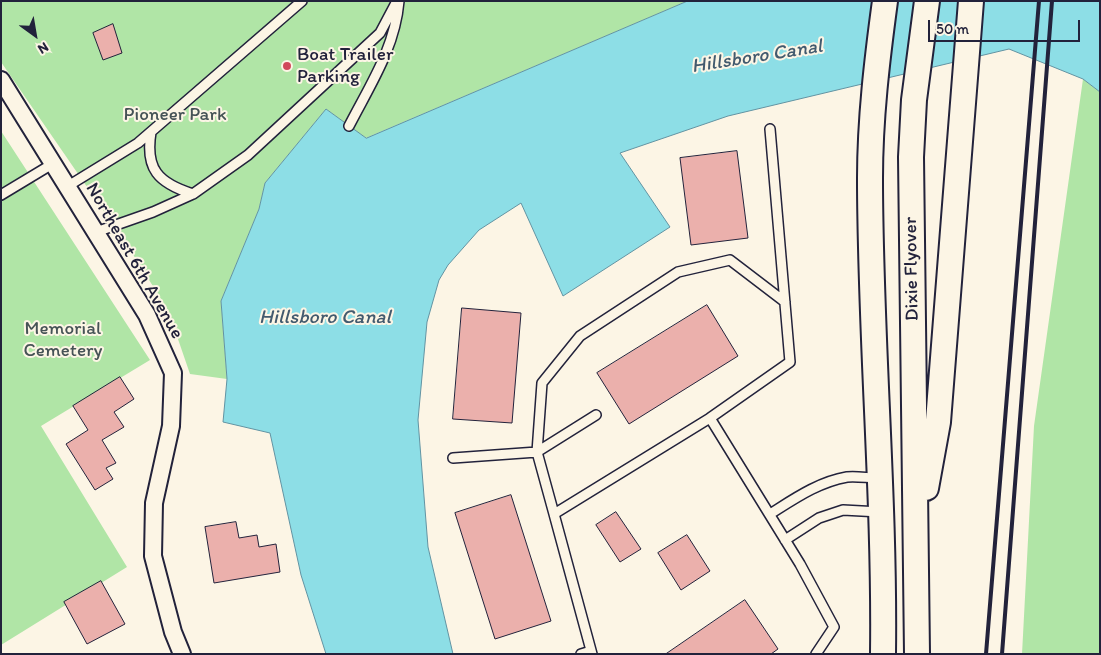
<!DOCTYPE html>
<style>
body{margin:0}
#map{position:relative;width:1101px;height:655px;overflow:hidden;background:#fcf5e5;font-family:Itim,sans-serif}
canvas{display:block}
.frame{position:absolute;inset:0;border:2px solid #22223b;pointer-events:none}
.north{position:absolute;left:10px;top:10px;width:50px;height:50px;-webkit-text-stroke:4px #fcf5e5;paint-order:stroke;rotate:148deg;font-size:14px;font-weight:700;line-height:20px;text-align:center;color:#22223b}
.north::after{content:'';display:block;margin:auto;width:18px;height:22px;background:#22223b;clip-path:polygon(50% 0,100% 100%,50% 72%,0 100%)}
.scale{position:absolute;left:928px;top:20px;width:152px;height:22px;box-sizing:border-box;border:2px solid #22223b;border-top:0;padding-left:6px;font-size:15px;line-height:18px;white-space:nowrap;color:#22223b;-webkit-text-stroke:4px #fcf5e5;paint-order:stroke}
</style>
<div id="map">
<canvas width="1101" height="655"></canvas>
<div class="frame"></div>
<div class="north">N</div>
<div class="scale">50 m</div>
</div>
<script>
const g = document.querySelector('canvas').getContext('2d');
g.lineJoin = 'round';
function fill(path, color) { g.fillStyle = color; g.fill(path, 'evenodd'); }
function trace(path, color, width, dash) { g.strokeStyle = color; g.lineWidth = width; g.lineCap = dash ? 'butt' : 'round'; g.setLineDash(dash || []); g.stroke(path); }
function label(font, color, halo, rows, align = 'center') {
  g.font = font + ' Itim,sans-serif'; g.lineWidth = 4; g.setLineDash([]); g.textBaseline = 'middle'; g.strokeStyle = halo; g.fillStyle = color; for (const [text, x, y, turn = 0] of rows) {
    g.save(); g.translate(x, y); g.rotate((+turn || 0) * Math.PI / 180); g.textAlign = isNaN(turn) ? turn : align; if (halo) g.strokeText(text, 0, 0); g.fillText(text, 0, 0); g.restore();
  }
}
fill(new Path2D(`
 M1,1H688L366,138L326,109L265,183L259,209L221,301L227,379L190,374L168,310L127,245L1,62Z
 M1083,79L1100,92V654H1022L1034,426Z
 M1,131L150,360L41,426L127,567L1,645Z`), '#b0e5a6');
const water = new Path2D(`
 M688,1H1100V92L1083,79L1009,49L728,116L620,153L670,227L563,296L521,203L479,230L448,265L439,280L427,322L418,420L428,547L453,654H326L301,575L270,433L223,422L227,379L221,301L259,209L265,183L326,109L366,138Z`);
fill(water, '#8ddee6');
trace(water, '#6293a2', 1);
const building = new Path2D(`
 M113,24L122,53L103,60L93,33Z
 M737,151L748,238L691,245L680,158Z
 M707,305L738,356L629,424L597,373Z
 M462,308L521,313L512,423L453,419Z
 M120,377L134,399L114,412L124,427L102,440L116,463L106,468L113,479L95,490L66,444L88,430L73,406Z
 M511,495L551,621L495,639L455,513Z
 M616,512L641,549L620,562L596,525Z
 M236,522L239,538L257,535L259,547L276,544L280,572L214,583L205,527Z
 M687,535L710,571L681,590L658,553Z
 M101,581L125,624L87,644L64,602Z
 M745,600L778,649L771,654H666Z`);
fill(building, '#ebb0ac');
trace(building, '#22223b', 1);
const service = new Path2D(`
 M349,126C370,85 395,48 399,1
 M770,129L790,362L710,418L800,564L834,627L816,654
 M151,132C145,169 158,183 193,194
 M68,186L138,143L302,1
 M1,195L54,163
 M96,232L153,212L193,194L248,155L380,33L397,1
 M596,415L537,452L554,514L710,418
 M453,458L537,452L542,383L580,336L678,272L730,260L785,302
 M554,514L592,654
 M770,514C794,499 818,482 847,477C857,476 868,478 878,478
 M785,540L819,518L843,510L880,512
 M581,654L591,651`);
const minor = new Path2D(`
 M1,80L147,315L173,373L171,426L154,503L153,556L173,632L182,654`);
const secondary = new Path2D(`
 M926,488L938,422L971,1
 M883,654C885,495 870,337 870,178C870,119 877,60 885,1
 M917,654L911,157L914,100L927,1`);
trace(service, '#22223b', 12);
trace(minor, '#22223b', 20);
trace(secondary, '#22223b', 28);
trace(service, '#fcf5e5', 9);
trace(minor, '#fcf5e5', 16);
trace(secondary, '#fcf5e5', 24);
trace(new Path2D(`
 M986,654L1039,1
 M1002,654L1052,1`), '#22223b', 4);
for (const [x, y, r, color] of [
 [287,66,5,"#d1495b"]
]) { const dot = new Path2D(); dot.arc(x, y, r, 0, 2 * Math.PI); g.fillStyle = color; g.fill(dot); trace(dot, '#fcf5e5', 2); }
label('19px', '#22223b', '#fcf5e5', [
 ["Boat Trailer",297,55],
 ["Parking",297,77]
], 'left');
label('19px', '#465356', '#fcf5e5', [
 ["Pioneer Park",175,115],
 ["Memorial",63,329],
 ["Cemetery",63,351]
]);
label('19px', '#22223b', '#fcf5e5', [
 ["Northeast 6th Avenue",134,261,60],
 ["Dixie Flyover",912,269,-91]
]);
label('italic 20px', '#425a6e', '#fcf5e5', [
 ["Hillsboro Canal",757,57,-9],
 ["Hillsboro Canal",325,318]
]);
</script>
